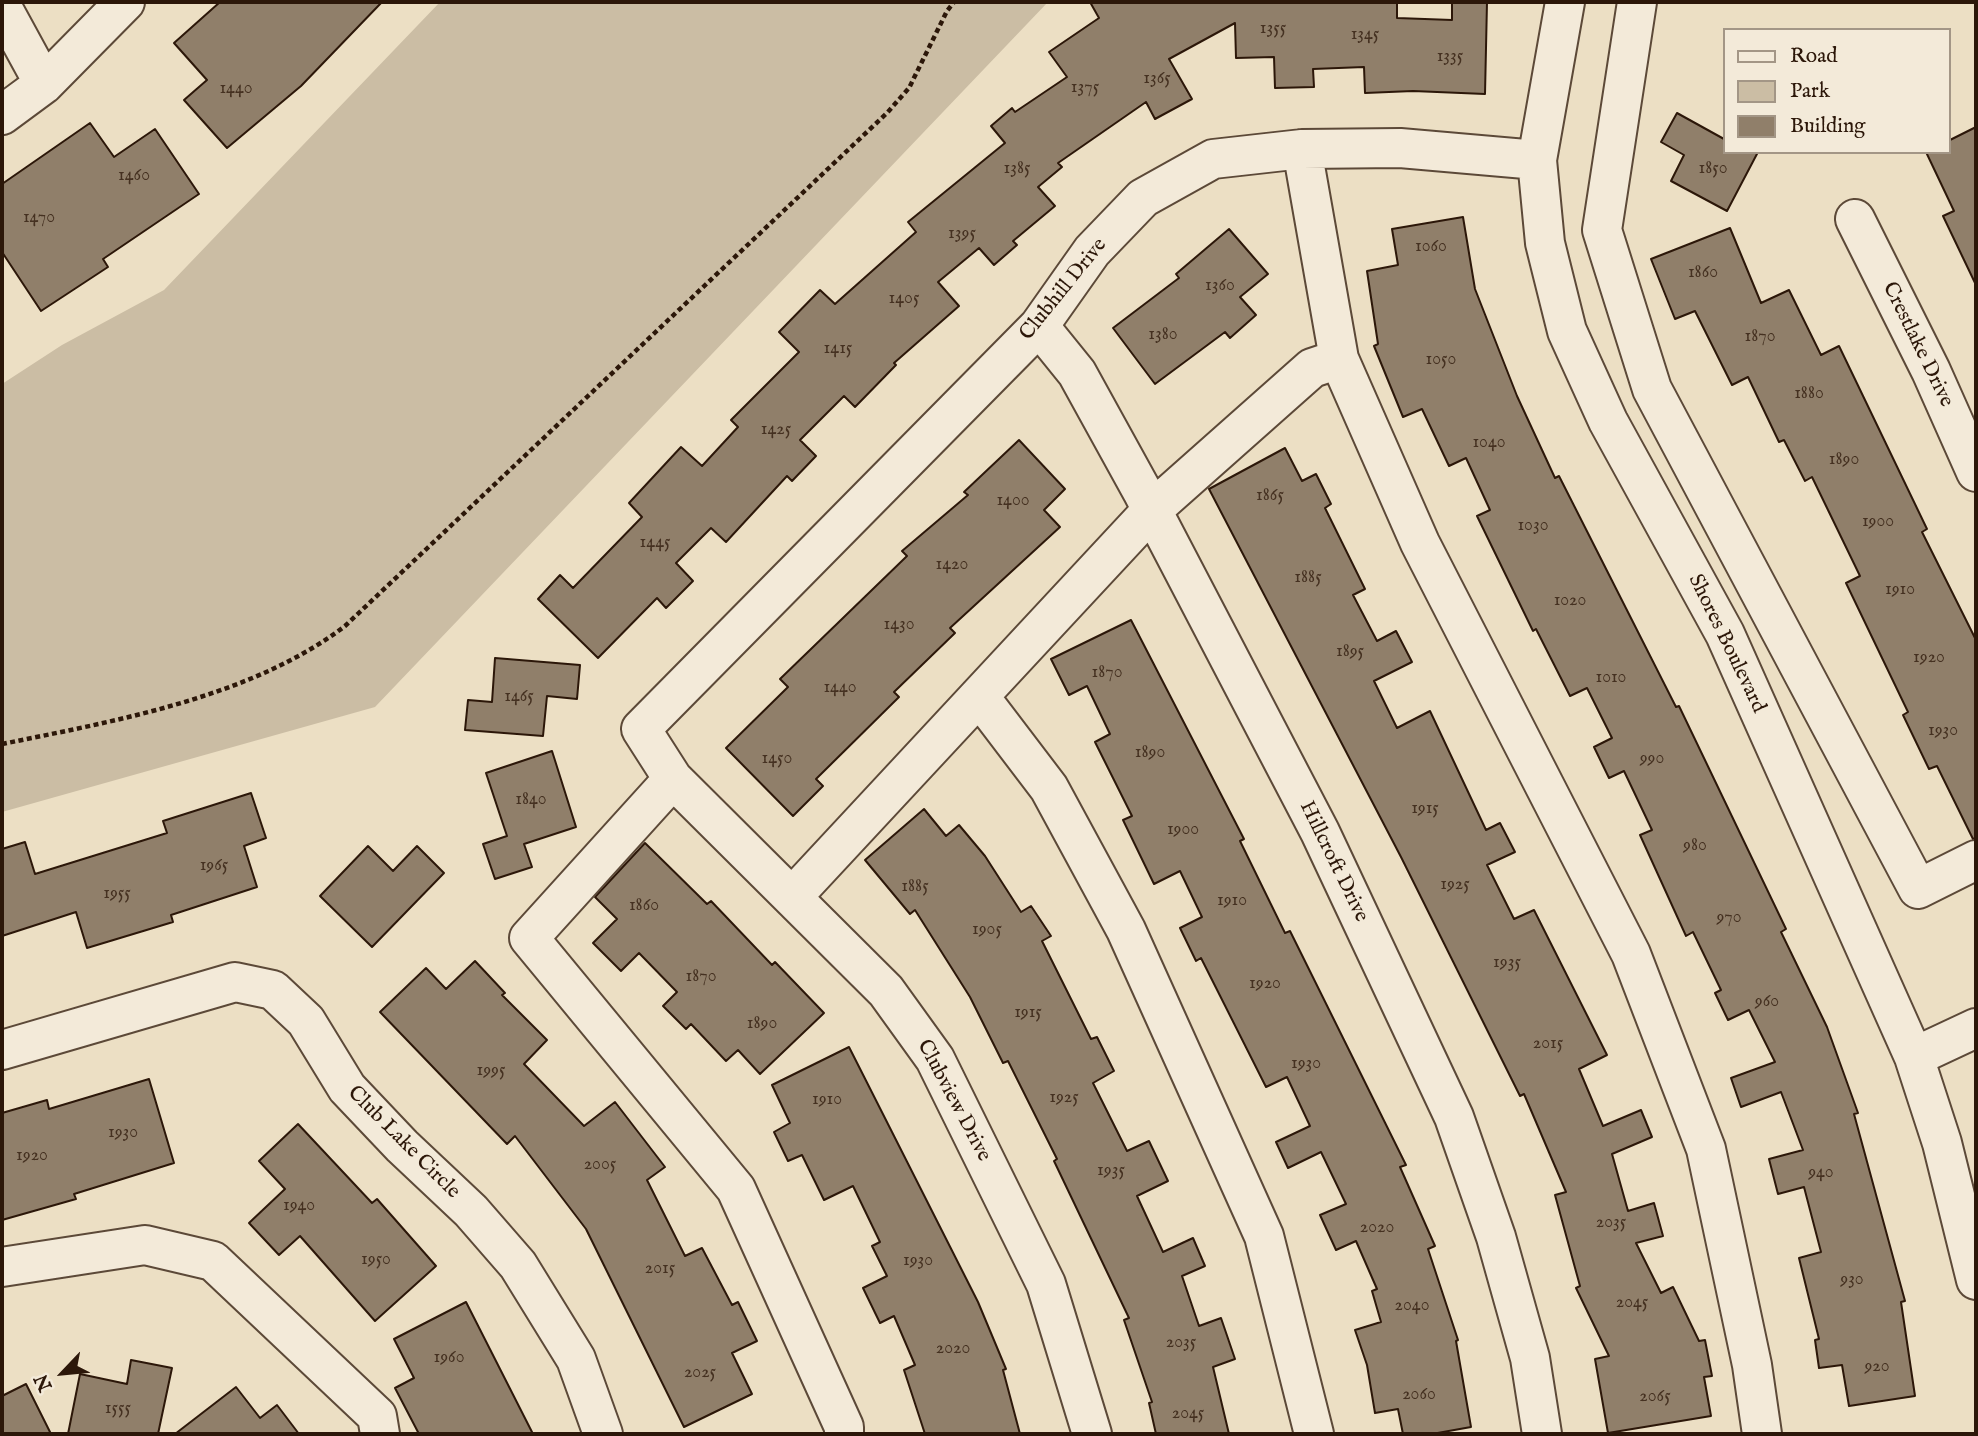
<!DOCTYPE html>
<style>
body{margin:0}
#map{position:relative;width:1978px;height:1436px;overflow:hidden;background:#ecdfc4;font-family:"IM FELL English",serif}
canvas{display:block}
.frame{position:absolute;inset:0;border:4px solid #2c1709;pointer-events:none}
.legend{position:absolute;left:1723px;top:28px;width:228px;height:126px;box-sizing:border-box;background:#f3ead9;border:2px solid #a39686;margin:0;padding:9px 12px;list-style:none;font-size:21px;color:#2c1709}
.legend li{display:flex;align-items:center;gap:14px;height:35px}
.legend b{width:35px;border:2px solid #a39686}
.north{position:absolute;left:28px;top:1338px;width:70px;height:70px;-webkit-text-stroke:5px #f3ead9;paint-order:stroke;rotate:244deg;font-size:19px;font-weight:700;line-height:28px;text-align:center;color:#2c1709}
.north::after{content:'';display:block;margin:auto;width:24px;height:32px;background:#2c1709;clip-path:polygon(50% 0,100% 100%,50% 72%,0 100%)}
</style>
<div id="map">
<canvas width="1978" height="1436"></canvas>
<div class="frame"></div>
<ul class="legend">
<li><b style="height:9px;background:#f3ead9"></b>Road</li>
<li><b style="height:19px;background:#cbbda4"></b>Park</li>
<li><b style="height:19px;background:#907f6a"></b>Building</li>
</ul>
<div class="north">N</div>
</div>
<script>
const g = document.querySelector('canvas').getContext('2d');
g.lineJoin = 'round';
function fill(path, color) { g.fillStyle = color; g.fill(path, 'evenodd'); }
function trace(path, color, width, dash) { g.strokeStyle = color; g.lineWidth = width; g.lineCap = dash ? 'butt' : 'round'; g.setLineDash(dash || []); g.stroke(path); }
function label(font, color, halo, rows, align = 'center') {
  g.font = font + ' "IM FELL English",serif'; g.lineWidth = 7; g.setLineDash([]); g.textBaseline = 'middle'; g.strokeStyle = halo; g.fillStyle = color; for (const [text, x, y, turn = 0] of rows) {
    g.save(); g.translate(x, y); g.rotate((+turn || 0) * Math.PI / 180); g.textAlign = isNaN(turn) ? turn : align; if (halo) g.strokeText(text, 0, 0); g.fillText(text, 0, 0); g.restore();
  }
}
fill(new Path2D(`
 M440,2H1048L375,707L2,812V384L62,345L164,290Z`), '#cbbda4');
const building = new Path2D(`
 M220,2H382L301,86L227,148L184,100L207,80L174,43Z
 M1090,2H1397V18L1452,20V2H1487L1485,94L1413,91L1365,93L1364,67L1313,69L1314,87L1275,88L1274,57L1236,58L1235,23L1169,59L1192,99L1155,119L1146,102L1058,163L1062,167L1038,187L1055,206L1013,241L1017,245L994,265L979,248L938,282L959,306L894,363L896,365L855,407L844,396L800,440L816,456L792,481L787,476L726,542L711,528L676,563L693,581L666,608L657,598L598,658L538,599L560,575L573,588L642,517L629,503L681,447L702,466L738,427L731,420L799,352L779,332L820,290L835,304L916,232L908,222L1005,143L991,126L1012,108L1015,112L1067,77L1049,52L1099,18Z
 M1677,113L1724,139V152H1758L1727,211L1671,181L1684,155L1661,142Z
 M90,123L114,157L155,129L199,194L103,259L108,267L41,311L2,252V184Z
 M1976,127V285L1943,216L1954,211L1926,152H1948V141Z
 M1463,217L1475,289L1517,396L1555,478L1559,476L1676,707L1679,706L1786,929L1781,932L1827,1027L1858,1113L1854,1114L1905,1301L1901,1302L1915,1396L1849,1406L1842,1365L1819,1368L1815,1340L1819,1339L1799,1258L1821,1252L1804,1187L1778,1194L1769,1159L1803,1150L1781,1092L1741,1107L1731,1078L1775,1062L1749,1010L1728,1020L1715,993L1721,990L1693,932L1686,936L1640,835L1652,830L1624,771L1609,778L1594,747L1612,738L1587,688L1570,696L1536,629L1533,631L1477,516L1490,510L1466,458L1449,466L1422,409L1403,417L1374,346L1378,344L1367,271L1398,265L1392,229Z
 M1730,228L1761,303L1789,290L1821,355L1839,346L1927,529L1922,532L1976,640V838L1973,839L1937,766L1929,769L1903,715L1908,712L1846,583L1860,576L1812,477L1805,481L1784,440L1779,442L1748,377L1732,385L1695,311L1675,319L1651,259Z
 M1229,229L1268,274L1240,297L1256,315L1230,338L1225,332L1155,384L1113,328L1179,278L1176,274Z
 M1019,440L1065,489L1044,510L1060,527L950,628L955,633L894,692L899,697L816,779L823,786L793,816L726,748L788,687L780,679L907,556L902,551L968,495L964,492Z
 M1285,448L1302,481L1316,474L1331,504L1325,508L1365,589L1353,595L1377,641L1396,631L1412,662L1374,681L1397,728L1430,711L1486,830L1500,823L1515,852L1487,865L1514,919L1534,910L1607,1055L1579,1069L1603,1126L1641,1110L1652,1137L1612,1154L1628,1211L1654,1203L1663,1236L1636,1243L1661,1293L1673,1287L1699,1341L1705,1340L1712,1376L1704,1377L1711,1416L1608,1433L1595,1359L1609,1356L1576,1288L1580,1286L1555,1195L1566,1192L1524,1094L1520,1096L1401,857L1209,489Z
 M1131,620L1244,839L1240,841L1285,933L1290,931L1406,1165L1400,1167L1435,1246L1428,1249L1458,1340L1456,1341L1471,1427L1432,1434H1403L1398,1409L1375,1413L1367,1365L1355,1330L1381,1322L1372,1291L1377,1289L1356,1241L1336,1250L1320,1215L1346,1204L1321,1152L1288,1168L1276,1142L1310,1126L1287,1077L1266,1087L1201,958L1196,961L1180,928L1202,917L1180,871L1154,884L1123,820L1132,816L1095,742L1110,734L1087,686L1069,695L1051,659Z
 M495,658L580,665L577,699L547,696L543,736L465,730L468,700L492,702Z
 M552,751L576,827L524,844L532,867L495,879L483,844L507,836L486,773Z
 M251,793L266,838L244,846L257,887L171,915L173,922L87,948L76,912L2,936V849L25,842L35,874L167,833L163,821Z
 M924,809L946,836L959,825L985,856L1021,912L1031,906L1051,936L1042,941L1091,1039L1097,1037L1114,1071L1093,1083L1127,1151L1149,1141L1168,1181L1137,1196L1163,1252L1193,1238L1205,1266L1182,1276L1199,1326L1221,1318L1235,1359L1213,1367L1229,1434H1156L1149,1403L1152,1402L1124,1320L1129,1318L1054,1161L1057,1159L1008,1061L1003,1063L970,997L915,910L910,914L865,860Z
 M645,843L707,904L711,901L772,965L775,962L824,1013L760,1074L738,1050L726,1061L691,1024L686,1029L663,1006L677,992L639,953L621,971L593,943L617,919L595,897Z
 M368,846L393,871L417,846L444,873L372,947L320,896Z
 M475,961L505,993L502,995L547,1040L524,1064L584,1126L615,1102L665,1167L647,1180L685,1256L702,1248L732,1305L738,1302L757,1341L732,1353L752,1394L684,1427L586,1229L515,1136L507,1144L380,1012L426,968L446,989Z
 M849,1047L978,1302L1006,1369L1003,1370L1020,1434H925L904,1370L915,1365L894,1316L880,1323L863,1288L887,1276L872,1246L880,1242L853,1186L824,1200L802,1155L788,1161L774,1132L790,1123L772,1085Z
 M149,1079L174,1163L74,1194L76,1199L2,1220V1113L47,1100L49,1109Z
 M298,1124L372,1203L377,1199L436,1266L375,1321L300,1236L279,1255L249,1223L285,1189L259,1161Z
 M466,1302L533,1434H419L395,1388L414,1378L394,1339Z
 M131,1360L172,1368L158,1434H68L80,1374L127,1384Z
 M26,1384L51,1434H2V1396Z
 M236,1387L260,1418L277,1405L299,1434H175Z`);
fill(building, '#907f6a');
trace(building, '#2c1709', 2);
const minor = new Path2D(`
 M1565,2L1537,160L1545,243L1567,331L1608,421L1725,634L1914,1057L1942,1143L1976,1280
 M1637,2L1602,230L1652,389L1918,889L1976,860
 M2,7L44,84
 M2,115L44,84L125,2
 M1855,219L1931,371L1976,472
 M1039,326L1077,373L1142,491L1320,832L1454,1117L1496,1237L1530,1358L1542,1434
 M1339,359L1420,543L1631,954L1706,1149L1752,1365L1762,1434
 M979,696L1049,788L1126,930L1264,1236L1314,1434
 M673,779L529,938L736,1189L844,1427V1434
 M793,896L1152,510L1312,368L1339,359L1302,149
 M2,1050L235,982L273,990L306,1021L347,1088L402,1146L471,1211L518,1265L576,1359L603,1434
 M1914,1057L1976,1028
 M2,1267L145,1245L213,1261L377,1416L380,1434
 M1092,1434L1046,1284L935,1059L886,991L673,779L641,729L1039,326L1092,251L1143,198L1213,159L1302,149L1400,148L1537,160`);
trace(minor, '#5c4938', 42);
trace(new Path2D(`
 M2,744C115,721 252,697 345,626L887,113L909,88L947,11L954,2`), '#2c1709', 4.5, [5, 3.5]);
trace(minor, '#f3ead9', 38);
label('18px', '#453121', null, [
 ["1355",1273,29],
 ["1345",1365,35],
 ["1335",1450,57],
 ["1365",1157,79],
 ["1375",1085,88],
 ["1440",236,89],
 ["1385",1017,169],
 ["1850",1713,169],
 ["1460",134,176],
 ["1470",39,218],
 ["1395",962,234],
 ["1060",1431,247],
 ["1860",1703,273],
 ["1360",1220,286],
 ["1405",904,299],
 ["1380",1163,335],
 ["1870",1760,337],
 ["1415",838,349],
 ["1050",1441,360],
 ["1880",1809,394],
 ["1425",776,430],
 ["1040",1489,443],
 ["1890",1844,460],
 ["1865",1270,496],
 ["1400",1013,501],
 ["1900",1878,522],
 ["1030",1533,526],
 ["1445",655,543],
 ["1420",952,565],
 ["1885",1308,578],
 ["1910",1900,590],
 ["1020",1570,601],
 ["1430",899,625],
 ["1895",1350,652],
 ["1920",1929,658],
 ["1870",1107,673],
 ["1010",1611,678],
 ["1440",840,688],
 ["1465",519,697],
 ["1930",1943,731],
 ["1890",1150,753],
 ["1450",777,759],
 ["990",1652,759],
 ["1840",531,800],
 ["1915",1425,809],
 ["1900",1183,830],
 ["980",1695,846],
 ["1965",214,866],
 ["1925",1455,885],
 ["1885",915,887],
 ["1955",117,894],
 ["1910",1232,901],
 ["1860",644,906],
 ["970",1729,918],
 ["1905",987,930],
 ["1935",1507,963],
 ["1870",701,977],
 ["1920",1265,984],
 ["960",1767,1002],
 ["1915",1028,1013],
 ["1890",762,1024],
 ["2015",1548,1044],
 ["1930",1306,1064],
 ["1995",491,1071],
 ["1925",1064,1098],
 ["1910",827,1100],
 ["1930",123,1133],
 ["1920",32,1156],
 ["2005",600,1165],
 ["1935",1111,1171],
 ["940",1821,1173],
 ["1940",299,1206],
 ["2035",1611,1223],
 ["2020",1377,1228],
 ["1950",376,1260],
 ["1930",918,1261],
 ["2015",660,1269],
 ["930",1852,1280],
 ["2045",1632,1303],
 ["2040",1412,1306],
 ["2035",1181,1343],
 ["2020",953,1349],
 ["1960",449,1358],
 ["920",1877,1367],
 ["2025",700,1373],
 ["2060",1419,1395],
 ["2065",1655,1397],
 ["1555",118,1409],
 ["2045",1188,1414]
]);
label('21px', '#2c1709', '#f3ead9', [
 ["Clubhill Drive",1064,290,-51],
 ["Crestlake Drive",1917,345,64],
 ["Shores Boulevard",1726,644,64],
 ["Hillcroft Drive",1333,862,64],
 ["Clubview Drive",953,1101,62],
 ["Club Lake Circle",403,1143,45]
]);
</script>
